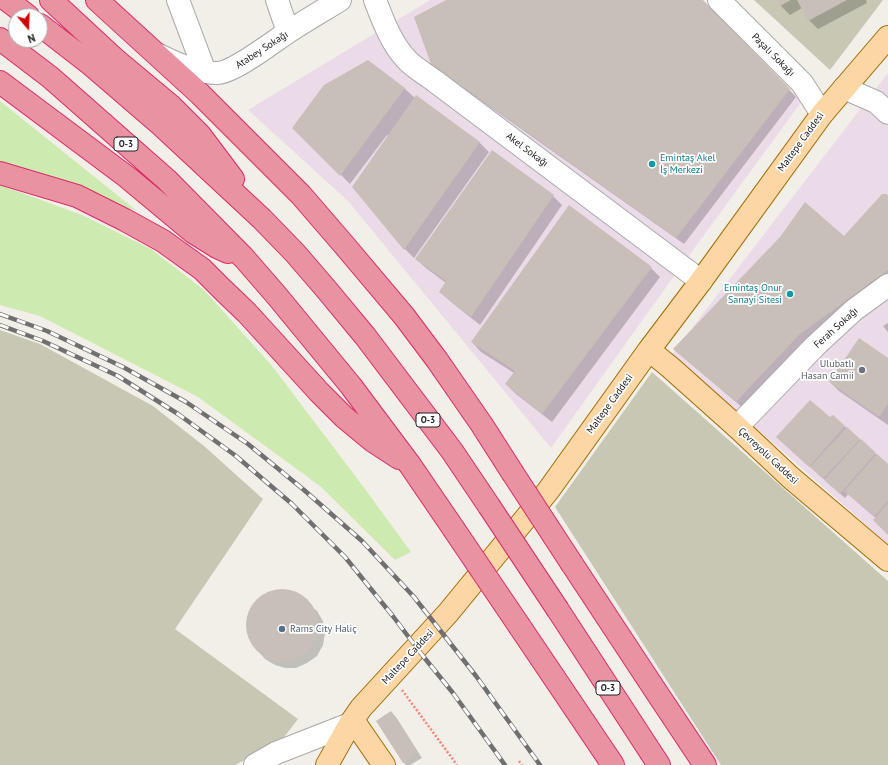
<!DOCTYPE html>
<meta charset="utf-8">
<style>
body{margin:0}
#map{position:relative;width:888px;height:765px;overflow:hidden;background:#f2efe9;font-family:"PT Sans",sans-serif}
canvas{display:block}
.north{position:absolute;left:8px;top:8px;width:40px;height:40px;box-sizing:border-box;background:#fff;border:1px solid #a7a7a7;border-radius:50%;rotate:161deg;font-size:11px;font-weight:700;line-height:16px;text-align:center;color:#222}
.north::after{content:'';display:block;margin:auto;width:14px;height:18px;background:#d40000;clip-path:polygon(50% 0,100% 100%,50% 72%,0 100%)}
</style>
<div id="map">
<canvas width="888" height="765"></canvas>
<div class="north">N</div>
</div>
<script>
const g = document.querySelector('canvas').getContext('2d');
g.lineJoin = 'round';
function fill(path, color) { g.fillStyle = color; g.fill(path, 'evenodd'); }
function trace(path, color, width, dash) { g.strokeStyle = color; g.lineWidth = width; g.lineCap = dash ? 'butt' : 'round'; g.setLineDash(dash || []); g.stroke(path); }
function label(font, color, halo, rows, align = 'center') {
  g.font = font + ' "PT Sans",sans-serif'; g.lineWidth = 3.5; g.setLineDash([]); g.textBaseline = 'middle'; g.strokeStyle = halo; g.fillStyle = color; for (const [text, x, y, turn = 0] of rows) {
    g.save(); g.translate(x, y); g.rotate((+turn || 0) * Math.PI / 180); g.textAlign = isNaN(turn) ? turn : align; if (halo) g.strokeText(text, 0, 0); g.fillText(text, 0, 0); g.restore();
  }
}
fill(new Path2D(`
 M430,0H701L802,101L669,283L551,448L348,201L248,110Z
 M888,73V544L672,354Z`), '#ebdbe8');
fill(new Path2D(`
 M754,0H883L830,70Z
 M0,330L40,344L153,406L204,446L263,499L175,629L298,719L281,741L235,765H0Z
 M652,372L888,581V765H721L555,507Z`), '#c7c7b4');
fill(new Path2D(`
 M0,101L137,211L0,162Z
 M0,185L82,215L151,249L204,290L273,367L365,489L411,552L395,560L320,486L198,397L40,316L0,305Z`), '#cdebb0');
fill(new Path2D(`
 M448,0H702L796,97L684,244L439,71L432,63Z
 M778,0H866L867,3L818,29L809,20L802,8L790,15L781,6Z
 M367,61L405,89L415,98L479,142L489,152L414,258L405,249L388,136L387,135L350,184L293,127Z
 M887,195L888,196V282L743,408L682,356L844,237Z
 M553,196L562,205L480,325L450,301L440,292L446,283L426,268L416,259Z
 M651,268L660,277L552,422L516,394L506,384L514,373L481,352L472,342Z
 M888,323V332L883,326Z
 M888,360V425L839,391L830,382Z
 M833,416L888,465V534L876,518L849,493L845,498L785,444L830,419Z
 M276,591H288L300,595L317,611L323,621L325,633L323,645L317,656L307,663L296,668H285L275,665L265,659L258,651L251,642L247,632V621L250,611L256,602L265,595Z
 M391,712L396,717L422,758L410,765H406L403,762Z`), '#0003');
fill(new Path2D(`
 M446,0H703L790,89L676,238L431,64L414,17Z
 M777,0H791L780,6Z
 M797,0H847L808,21Z
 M368,60L405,88L340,176L292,128L324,85Z
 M416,95L480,142L404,250L352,187Z
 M492,150L554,195L471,317L439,292L446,281L415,259Z
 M882,194H887L888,197V270L799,335L736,402L673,349L780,237L805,202L844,236Z
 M569,205L652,267L542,414L505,384L515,371L471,342Z
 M859,338L888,358V404L879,417L829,382Z
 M810,400L830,417L833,415L845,426L809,467L776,437Z
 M847,427L860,439L823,479L810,467Z
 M861,439L876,453L840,494L824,480Z
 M877,454L888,464V501L874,517L844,491Z
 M888,503V535L873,520Z
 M246 625a36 36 0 1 1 72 0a36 36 0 1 1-72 0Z
 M391,711L418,753L403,763L376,721Z`), '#c7bfb8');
const minor = new Path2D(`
 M178,0L205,72
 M277,0L288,32
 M375,0C383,21 392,45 408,61C416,69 427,75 436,82L701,281
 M719,0L802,83L822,114
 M159,55C177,64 197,73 217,73C233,73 273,42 288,32C305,21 322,11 340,0
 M844,88L876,102L888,113
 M737,427L815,346L854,310L888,285
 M255,765L276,753L350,724`);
const major = new Path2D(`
 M649,350L671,368L737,427L790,477L888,560
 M353,720L384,765
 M327,765L350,724L361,708L448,613L548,491L649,350L701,281L822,114L888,37`);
const highway = new Path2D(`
 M7,0L28,16
 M51,0L117,61L171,106L200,135L233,179
 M97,0L200,94L301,195L345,246L404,316L437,360L482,425L512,472
 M40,25L89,63L161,125L262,219L295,253L326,289L365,336L452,451L489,506
 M0,39L50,77L167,180L244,258L277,296L351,386L410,465L453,528
 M0,82L127,177L193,232L217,247L228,252
 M0,173L77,196L125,220L163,241L202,269L224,291L247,313L319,392L344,417L373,441L399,458
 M572,564L655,690L705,765
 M558,610L659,765
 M520,627L613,765`);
trace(minor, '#a9a9a9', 24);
trace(major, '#a06b00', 24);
trace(highway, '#dc2a67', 24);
trace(new Path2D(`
 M402,690L457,765
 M519,761L522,765`), '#fa8072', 2.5, [2, 2]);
trace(minor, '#fff', 22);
trace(major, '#fcd6a4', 22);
trace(highway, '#e892a2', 22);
const rail = new Path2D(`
 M0,314L47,331L123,367L186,402L248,444L304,490L362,541L414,597L476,676L540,765
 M0,325L43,341L118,376L178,414L236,456L292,504L345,557L392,615L423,656L453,693L505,765`);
trace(rail, '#707070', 4.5);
trace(rail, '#fff', 3, [9]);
const highwayBridge = new Path2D(`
 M512,472L572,564
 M489,506L558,610
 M453,528L520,627`);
trace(highwayBridge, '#dc2a67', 24, []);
trace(highwayBridge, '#e892a2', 22);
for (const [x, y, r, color] of [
 [652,164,4,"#0f9aa8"],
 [790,294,4,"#0f9aa8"],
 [862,370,4,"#6b7280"],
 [282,629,4,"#5c6f8a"]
]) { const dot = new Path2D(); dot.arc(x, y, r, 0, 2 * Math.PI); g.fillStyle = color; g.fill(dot); trace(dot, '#fff', 1.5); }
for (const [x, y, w] of [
 [126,144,24],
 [428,420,24],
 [608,688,24]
]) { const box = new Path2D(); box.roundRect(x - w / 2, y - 7, w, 14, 3); g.fillStyle = '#fff'; g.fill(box); trace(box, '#222', 1); }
label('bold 9px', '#222', null, [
 ["O-3",126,144],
 ["O-3",428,420],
 ["O-3",608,688]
]);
label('10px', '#222', '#fff', [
 ["Atabey Sokağı",262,50,-33],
 ["Paşalı Sokağı",773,55,45],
 ["Maltepe Caddesi",801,142,-54],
 ["Akel Sokağı",527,150,37],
 ["Ferah Sokağı",836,328,-42],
 ["Maltepe Caddesi",610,404,-54],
 ["Çevreyolu Caddesi",768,456,43],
 ["Maltepe Caddesi",408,657,-47]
]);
label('10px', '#0d838f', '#fff', [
 ["Emintaş Akel",660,158],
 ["İş Merkezi",660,170],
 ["Emintaş Onur",782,288,"right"],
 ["Sanayi Sitesi",782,300,"right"]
], 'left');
label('10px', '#5b616d', '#fff', [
 ["Ulubatlı",854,364],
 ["Hasan Camii",854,376]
], 'right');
label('10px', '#4e5e75', '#fff', [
 ["Rams City Haliç",290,629]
], 'left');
</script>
